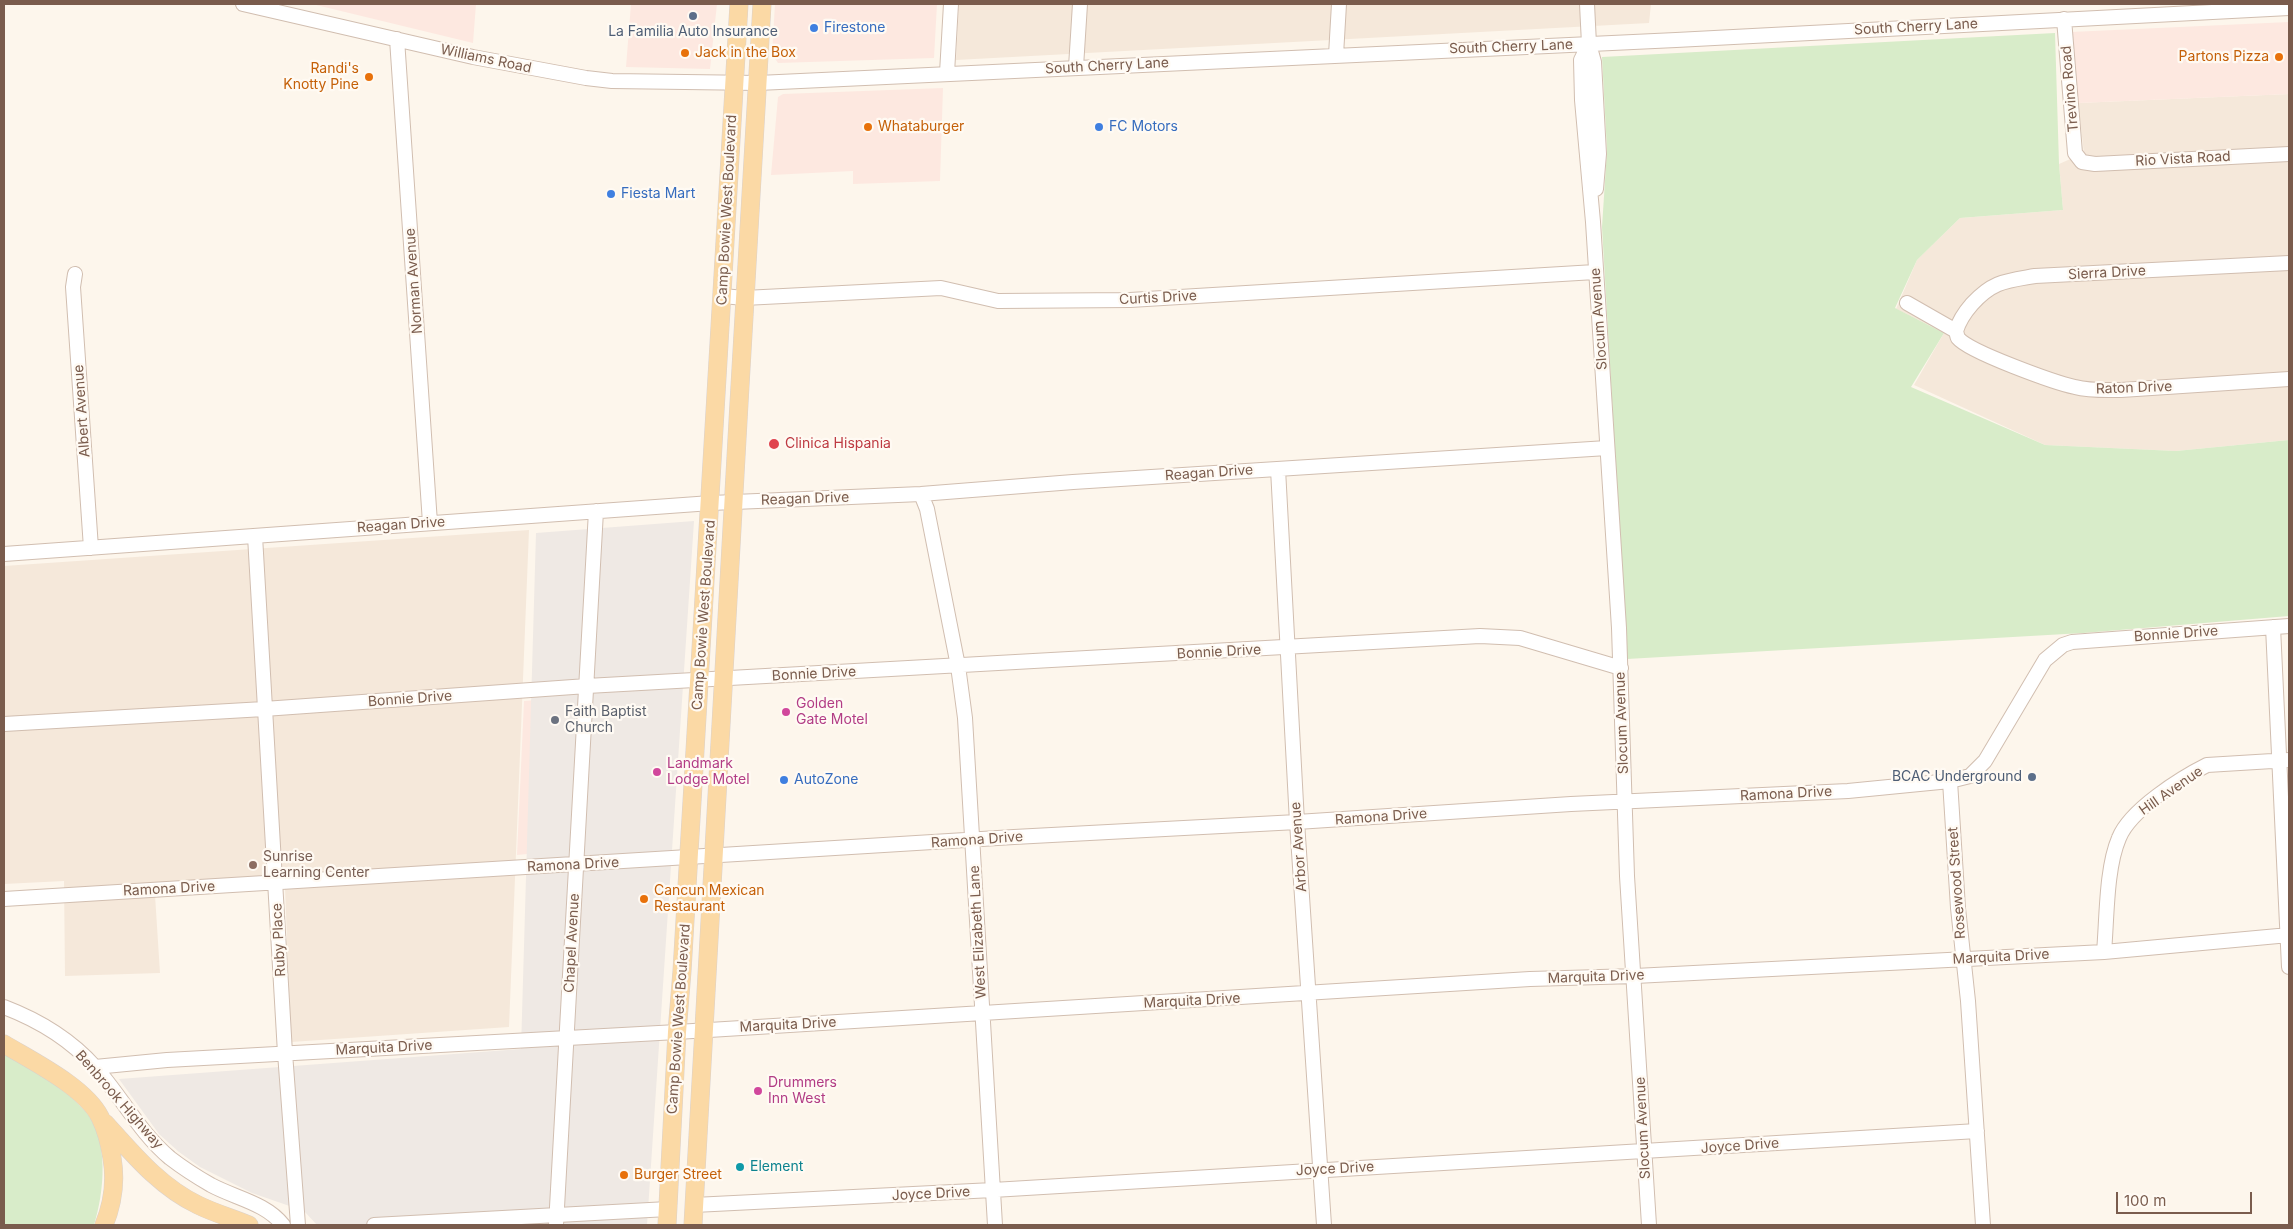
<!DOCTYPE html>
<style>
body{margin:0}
#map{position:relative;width:2293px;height:1229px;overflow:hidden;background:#fdf6ec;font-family:Inter,sans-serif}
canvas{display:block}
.frame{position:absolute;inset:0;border:5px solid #7a5c4d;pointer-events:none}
.scale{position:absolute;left:2116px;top:1192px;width:136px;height:22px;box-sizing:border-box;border:2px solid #7a5c4d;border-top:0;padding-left:6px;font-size:15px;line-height:18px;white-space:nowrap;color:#7a5c4d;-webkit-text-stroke:4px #fffaf3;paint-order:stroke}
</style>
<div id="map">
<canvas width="2293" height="1229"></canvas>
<div class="frame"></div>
<div class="scale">100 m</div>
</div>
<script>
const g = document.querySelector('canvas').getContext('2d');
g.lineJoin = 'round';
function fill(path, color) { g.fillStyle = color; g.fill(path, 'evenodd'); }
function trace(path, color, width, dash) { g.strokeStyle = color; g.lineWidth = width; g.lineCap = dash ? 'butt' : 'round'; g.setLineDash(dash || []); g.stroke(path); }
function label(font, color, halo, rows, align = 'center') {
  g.font = font + ' Inter,sans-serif'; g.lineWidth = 4.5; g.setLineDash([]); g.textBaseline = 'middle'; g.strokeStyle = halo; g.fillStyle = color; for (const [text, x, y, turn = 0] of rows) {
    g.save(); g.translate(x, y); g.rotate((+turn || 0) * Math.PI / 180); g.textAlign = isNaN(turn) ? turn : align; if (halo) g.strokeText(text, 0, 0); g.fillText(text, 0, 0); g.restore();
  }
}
fill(new Path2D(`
 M959,4H1651L1649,23L956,60Z
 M2289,94V440L2176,451L2045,445L1914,385L1944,333L1896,309L1917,260L1960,218L2063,210L2059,164L2084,153L2078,103Z
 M529,530L509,1027L291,1042L285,888L155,895L160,973L65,976L64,881L4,884V566Z`), '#f5e8da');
fill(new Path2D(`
 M312,4H476L473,43Z
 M631,4H717L710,69L626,67Z
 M775,4H937L934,58L778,63L772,54Z
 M2289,22V94L2078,103L2071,32Z
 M943,88L940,181L853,184V171L771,175L778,97L783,94Z
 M577,697L568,850L517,855L524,701Z`), '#fde8e0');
fill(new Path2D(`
 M694,521L647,1225H317L304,1211L252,1193L200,1167L179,1152L159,1134L119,1079L521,1049L536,533Z`), '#efe9e4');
fill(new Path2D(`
 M2055,33L2059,164L2063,210L1960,218L1917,260L1895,308L1944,333L1911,387L2045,445L2176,451L2289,440V616L2083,633L1627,659L1602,227L1607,150L1602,57Z
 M4,1054C32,1070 63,1086 85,1111C110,1139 104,1193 94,1225H4Z`), '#d8ecc9');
const minor = new Path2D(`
 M243,4L473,57L586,78L612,81L758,83L1676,40L2289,8
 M1587,4L1589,44L1594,62L1599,154L1596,189
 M2064,19L2075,153L2082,162L2095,164L2289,154
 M397,39L430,523
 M1589,44L1581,60L1582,100L1593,222L1619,628L1627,876L1649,1225
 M1336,55L1339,4
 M1076,67L1080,4
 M947,73L951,4
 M2289,263L2035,276C2006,281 1993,281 1972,304C1965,312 1959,321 1956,331C1957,334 1957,336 1958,338C1969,352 2056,383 2075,387C2090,391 2106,390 2121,390L2289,379
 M75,274L73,287L91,548
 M723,296L744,298L941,288L998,301L1130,300L1595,272
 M1907,303L1956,331
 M1278,469L1297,822L1324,1225
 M921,494L927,509L958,666L965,718L995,1225
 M255,536L285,1053L298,1225
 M4,554L711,503L921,494L1073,482L1607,448
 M2273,627L2289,967
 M4,724L264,709L587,686L1480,636L1520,638L1621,668
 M1950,781L1958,908L1968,1001L1983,1225
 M4,899L1014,837L1297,822L1571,804L1848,791L1950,781L1970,776L1985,761L2045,660L2063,645L2072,642L2289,626
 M2104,952C2107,918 2106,868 2119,838C2130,810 2181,778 2207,765L2289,760
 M4,1007C38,1020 71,1040 95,1067C122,1097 139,1132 170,1158C183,1168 197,1177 211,1185C235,1198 266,1203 283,1225
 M95,1067L167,1060L677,1032L1530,979L1635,976L2104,952L2289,935
 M694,1205L993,1190L1977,1131
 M374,1225L668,1209
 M556,1225L596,511`);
const major = new Path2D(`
 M4,1044C32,1061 85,1087 100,1117C106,1129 110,1145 112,1158C116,1181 113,1203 104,1225
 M105,1123C133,1154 160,1187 198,1205C214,1213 232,1218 249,1225
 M667,1225L677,1032L682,971L739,4
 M693,1225C714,818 739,411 762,4`);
trace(minor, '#d1beb0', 16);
trace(major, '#dad1cd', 19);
trace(minor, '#fff', 14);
trace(major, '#fbd9a5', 18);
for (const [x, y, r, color] of [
 [693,16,5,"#5c6f8a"],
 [814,28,5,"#3f7fe0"],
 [685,53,5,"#e8710a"],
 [2279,57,5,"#e8710a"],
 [369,77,5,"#e8710a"],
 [868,127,5,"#e8710a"],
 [1099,127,5,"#3f7fe0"],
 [611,194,5,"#3f7fe0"],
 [774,444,6,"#e0444e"],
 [786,712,5,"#d1479c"],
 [555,720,5,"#6b7280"],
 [657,772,5,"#d1479c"],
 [2032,777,5,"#5c6f8a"],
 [784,780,5,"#3f7fe0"],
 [253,865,5,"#8d6e63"],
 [644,899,5,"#e8710a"],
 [758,1091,5,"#d1479c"],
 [740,1167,5,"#0f9aa8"],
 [624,1175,5,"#e8710a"]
]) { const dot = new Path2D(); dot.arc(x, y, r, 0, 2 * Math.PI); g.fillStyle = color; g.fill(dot); trace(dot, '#fffaf3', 2); }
label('14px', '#7a5c4d', '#fffaf3', [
 ["South Cherry Lane",1916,27,-3],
 ["South Cherry Lane",1511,47,-2],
 ["Williams Road",486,59,12],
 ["South Cherry Lane",1107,66,-3],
 ["Trevino Road",2070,89,-95],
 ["Rio Vista Road",2183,159,-3],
 ["Camp Bowie West Boulevard",727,210,-87],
 ["Sierra Drive",2107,273,-3],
 ["Norman Avenue",414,281,-94],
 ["Curtis Drive",1158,298,-3],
 ["Slocum Avenue",1599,319,-94],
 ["Raton Drive",2134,388,-2],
 ["Albert Avenue",82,411,-94],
 ["Reagan Drive",1209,473,-4],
 ["Reagan Drive",805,499,-2],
 ["Reagan Drive",401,525,-4],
 ["Camp Bowie West Boulevard",704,615,-86],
 ["Bonnie Drive",2176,634,-4],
 ["Bonnie Drive",1219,652,-3],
 ["Bonnie Drive",814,674,-3],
 ["Bonnie Drive",410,699,-4],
 ["Slocum Avenue",1622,723,-92],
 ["Hill Avenue",2171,791,-35],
 ["Ramona Drive",1786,794,-3],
 ["Ramona Drive",1381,817,-4],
 ["Ramona Drive",977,840,-4],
 ["Arbor Avenue",1299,847,-94],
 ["Ramona Drive",573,865,-3],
 ["Rosewood Street",1957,883,-94],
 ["Ramona Drive",169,889,-3],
 ["West Elizabeth Lane",978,932,-93],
 ["Ruby Place",279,940,-93],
 ["Chapel Avenue",572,943,-87],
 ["Marquita Drive",2001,957,-3],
 ["Marquita Drive",1596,977,-2],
 ["Marquita Drive",1192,1001,-3],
 ["Camp Bowie West Boulevard",679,1019,-86],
 ["Marquita Drive",788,1025,-3],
 ["Marquita Drive",384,1048,-3],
 ["Benbrook Highway",119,1100,49],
 ["Slocum Avenue",1643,1128,-93],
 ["Joyce Drive",1740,1146,-4],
 ["Joyce Drive",1335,1169,-3],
 ["Joyce Drive",931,1194,-3]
]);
label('14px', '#366cbe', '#fffaf3', [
 ["Firestone",824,28],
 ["FC Motors",1109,127],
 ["Fiesta Mart",621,194],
 ["AutoZone",794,780]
], 'left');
label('14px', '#4e5e75', '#fffaf3', [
 ["La Familia Auto Insurance",693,32],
 ["BCAC Underground",2022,777,"right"]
]);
label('14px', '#c56008', '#fffaf3', [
 ["Jack in the Box",695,53],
 ["Partons Pizza",2269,57,"right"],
 ["Randi's",359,69,"right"],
 ["Knotty Pine",359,85,"right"],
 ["Whataburger",878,127],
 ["Cancun Mexican",654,891],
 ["Restaurant",654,907],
 ["Burger Street",634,1175]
], 'left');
label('14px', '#be3a42', '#fffaf3', [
 ["Clinica Hispania",785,444]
], 'left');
label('14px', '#b23c85', '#fffaf3', [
 ["Golden",796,704],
 ["Gate Motel",796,720],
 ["Landmark",667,764],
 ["Lodge Motel",667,780],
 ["Drummers",768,1083],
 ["Inn West",768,1099]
], 'left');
label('14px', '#5b616d', '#fffaf3', [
 ["Faith Baptist",565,712],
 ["Church",565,728]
], 'left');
label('14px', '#785e54', '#fffaf3', [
 ["Sunrise",263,857],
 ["Learning Center",263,873]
], 'left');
label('14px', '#0d838f', '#fffaf3', [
 ["Element",750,1167]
], 'left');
</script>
